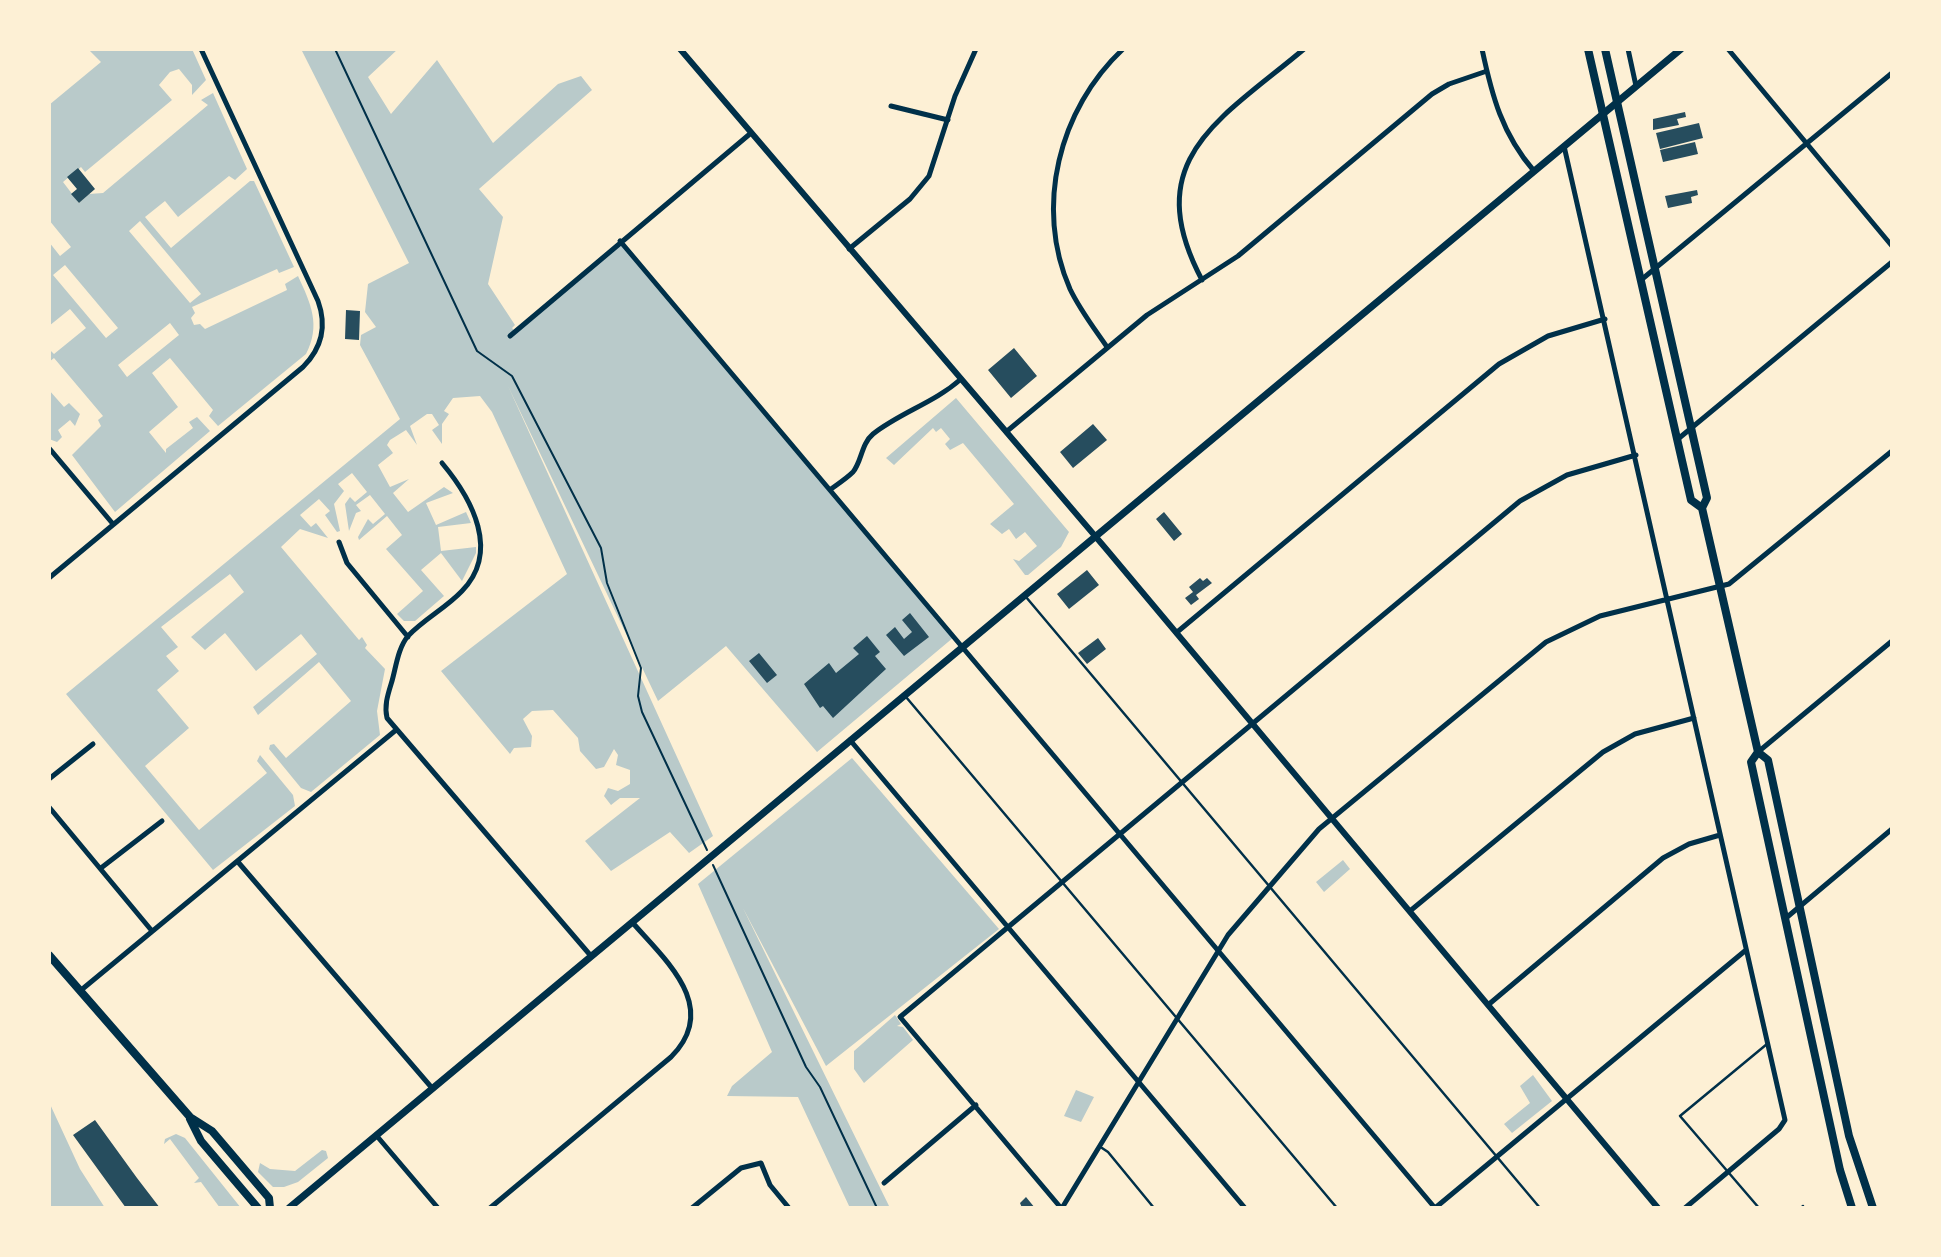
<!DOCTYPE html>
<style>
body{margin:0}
#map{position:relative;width:1941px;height:1257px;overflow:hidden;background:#fdf0d5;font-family:Commissioner,sans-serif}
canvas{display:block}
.frame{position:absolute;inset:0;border:51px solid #fdf0d5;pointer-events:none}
</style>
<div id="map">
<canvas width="1941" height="1257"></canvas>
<div class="frame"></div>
</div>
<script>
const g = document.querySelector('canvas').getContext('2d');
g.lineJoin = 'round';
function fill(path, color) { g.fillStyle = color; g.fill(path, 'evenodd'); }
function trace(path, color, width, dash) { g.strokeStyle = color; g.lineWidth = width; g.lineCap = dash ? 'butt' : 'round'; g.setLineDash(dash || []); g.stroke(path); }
fill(new Path2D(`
 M88,49H192L206,80L192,95V85L179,69L170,72L159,85L172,100L85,172L81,167L63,182L79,203L89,194L103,193L208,105L201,100L213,93L247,169L235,180L229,176L178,217L165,201L145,217L171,248L250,181H254L294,267L279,273L277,269L192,307L195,313L191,318L194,325L200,324L205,329L287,290L285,284L298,276C311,304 321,325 306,354L218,426L209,416L213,410L170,358L152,373L178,407L149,432L166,453V449L193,428L189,422L197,417L210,431L115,512L72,455L101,426L98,420L103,416L54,358L49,362V349L54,354L86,328L70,309L49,326V242L60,256L71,247L49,220V105L101,62ZM140,221L201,294L190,303L129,231ZM65,265L118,328L106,338L53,275ZM170,323L179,335L127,377L118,365Z
 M301,49H398L368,77L391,114L437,60L493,143L558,84L581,76L592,90L479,189L503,217L488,284L515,325L512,328L515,331L620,241L954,637L817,752L726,646L658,701L508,386L713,836L689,853L670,832L611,871L585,841L640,798H620L611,805L604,796L608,788L618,791L630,784V770L616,765L618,755L614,749L604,767L596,769L580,751L578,738L553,710L532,711L523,719L532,736L531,747L514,748L510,754L441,671L567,574L492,412L480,396L453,398L444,411L449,414L442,424V444L432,430L439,425L432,414H427L410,426L417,445L406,430L390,440L387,445L393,453L378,465L390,487L409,479L393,493L408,512L444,487L453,493L426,503L436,525L466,512L471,523L438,527L441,551L476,547V553L462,581L441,553L421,570L444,596L415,621H404L397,614L423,591L386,549L402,535L387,516L359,540L358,537L368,519L373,524L385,514L370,495L356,505L361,511L356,513L349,531L345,504L350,497L355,502L367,492L352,473L338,484L344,491L334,504L340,531L337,532L325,515L330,511L319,499L300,515L311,527L316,523L328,538L300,529L281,547L359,640L362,637L367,645L365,648L385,669L377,711L380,735L311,792L301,788L269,749L270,745L274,744L286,758L351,701L319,662L258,715L253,707L317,654L301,634L256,671L225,633L205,650L191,637L244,592L230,574L161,627L178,647L166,656L179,671L157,690L189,728L145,766L199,830L267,773L257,761L260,755L293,795L295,806L213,870L66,694L400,419L360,345L361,335L376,327L365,312L368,284L409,263Z
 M49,390L64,407L69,403L80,414L75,426L70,420L58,430L62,437L57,442L49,439Z
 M956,398L1069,532L1061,547L1028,575H1025L1013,559L1019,561L1037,546L1025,532L1016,539L1009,529L1002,534L990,524L1014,504L963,443L950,450L945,444L950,439L941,428L936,432L933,428L894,465L886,458Z
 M852,758L999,929L826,1066L743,908L890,1208H850L798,1097L727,1096L732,1086L772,1052L698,884Z
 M1343,860L1350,869L1324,892L1316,882Z
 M895,1015L901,1024L897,1026L903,1027L913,1040L864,1083L854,1069V1051Z
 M1533,1075L1552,1101L1512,1133L1504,1124L1530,1103L1520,1086Z
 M1076,1090L1094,1097L1081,1122L1064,1116Z
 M49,1102L80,1169L105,1208H49Z
 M176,1134L185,1138L241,1208H220L201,1182L194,1183L199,1178L170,1139L164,1144L165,1139Z
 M322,1150L326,1151L328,1158L298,1182L284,1187H273L258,1172L260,1163L270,1169L295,1171Z`), '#b9caca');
fill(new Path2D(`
 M1685,112L1686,117L1677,119L1679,125L1653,130V119Z
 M1699,123L1703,138L1660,149L1656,133Z
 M1695,142L1698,154L1663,162L1660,150Z
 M78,168L95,189L79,203L71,194L77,189L67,177Z
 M1697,190L1698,195L1691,197L1692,203L1668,208L1665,196Z
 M346,310L360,311L359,340L345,339Z
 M1014,348L1037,376L1011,398L988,370Z
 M1093,424L1107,440L1073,468L1060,452Z
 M1164,512L1182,534L1174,541L1156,519Z
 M1087,570L1099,585L1069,609L1057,594Z
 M1200,578L1203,581L1207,578L1212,583L1196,595L1199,599L1191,605L1185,598L1193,592L1189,587Z
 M910,613L929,637L904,656L886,635L895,627L904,639L912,632L902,620Z
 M867,636L880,652L875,656L886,669L833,718L823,706L820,708L804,684L829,663L836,673L859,654L853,648Z
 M1098,638L1106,649L1087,664L1078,653Z
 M759,653L777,675L767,683L749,661Z
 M95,1120L137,1178L160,1208H126L102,1175L73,1135Z
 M1026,1197L1035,1208H1022L1020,1203Z`), '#264d5e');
trace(new Path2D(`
 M335,49L477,351L512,376L601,548L607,583L641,668L638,696L642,712L707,850
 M713,865L806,1067L820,1087L877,1208`), '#003049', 2);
trace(new Path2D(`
 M1026,597L1540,1208
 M906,697L1337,1208
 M1102,1148L1108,1152L1154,1208
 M1759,1208L1680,1116L1767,1044
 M1801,1208L1803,1206`), '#003049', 2.5);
trace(new Path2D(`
 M1482,49C1492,96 1502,134 1534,171
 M1628,49L1636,86
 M1728,49L1892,246
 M891,106L948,120
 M1564,146L1785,1120L1779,1129L1685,1208
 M620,241L1435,1208
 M849,249L910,199L929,176L955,96L976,49
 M1202,280C1138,159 1221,119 1304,49
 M1641,280L1892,73
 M510,336L751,133
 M1107,347C1094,328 1080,310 1070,289C1034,207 1059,109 1123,49
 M1006,432L1147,315L1238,256L1432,94L1449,84L1487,71
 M1678,439L1892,262
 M49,448L113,524
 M442,463C473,500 500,552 462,591C446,608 424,619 408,636C398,648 396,667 392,681C388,694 384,705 387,718L591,956
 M831,489C838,484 847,478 853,472C862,461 861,444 873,434C901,412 934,403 961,379
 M339,542L347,563L408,637
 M49,578L303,367C322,348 327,326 318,301L201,49
 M1176,633L1499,364L1548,336L1605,319
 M850,740L1245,1208
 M1758,752L1892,641
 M49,779L93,744
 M49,807L152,931
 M238,862L432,1088
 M101,868L162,821
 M1410,911L1603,752L1635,734L1694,718
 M1786,918L1892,829
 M80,991L396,730
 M1488,1005L1663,858L1689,844L1720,835
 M376,1135L438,1208
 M884,1183L976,1105
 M490,1208L671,1057C721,1007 665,960 632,922
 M692,1208L741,1168L761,1163L770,1185L789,1208
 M1061,1208L900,1017L1520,501L1567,475L1636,455
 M1062,1208L1228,935L1319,829L1546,642L1600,616L1729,584L1892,451
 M1435,1208L1746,950`), '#003049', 5);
trace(new Path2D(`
 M680,49L1107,550L1658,1208`), '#003049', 6);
trace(new Path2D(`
 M289,1208L1681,49`), '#003049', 7);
trace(new Path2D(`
 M1588,49L1691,500L1702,508L1758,752L1768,760L1849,1136L1873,1208
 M1605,49L1707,498L1702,508
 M1758,752L1751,762L1840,1170L1852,1208
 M49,955L190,1117L212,1131L269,1198L270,1208
 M190,1119L201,1141L258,1208`), '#003049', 8);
</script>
